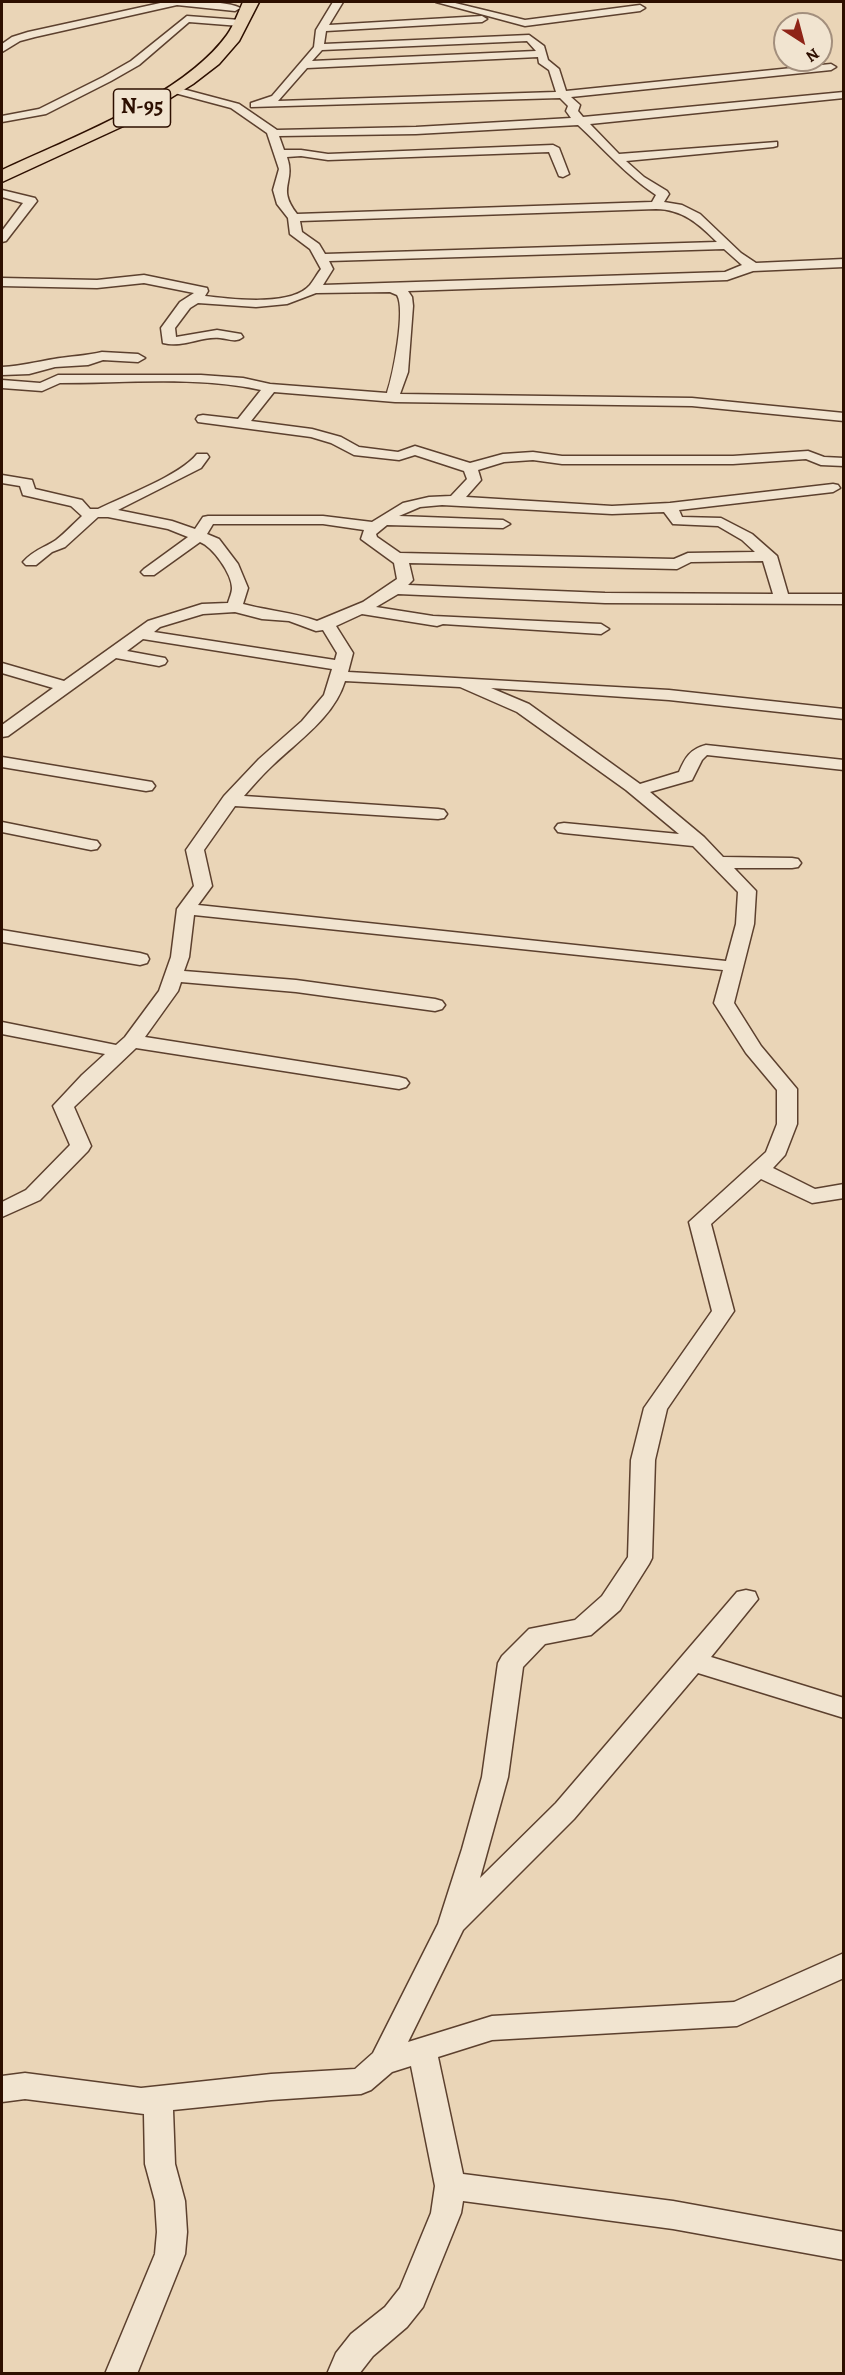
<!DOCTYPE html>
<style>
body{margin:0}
#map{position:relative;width:845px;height:2375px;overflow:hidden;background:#ead5b7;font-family:Alegreya,serif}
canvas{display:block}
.frame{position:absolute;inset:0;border:3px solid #2d0f00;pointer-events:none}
.north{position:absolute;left:773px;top:12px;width:60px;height:60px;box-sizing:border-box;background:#f1e4d0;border:2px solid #a38f7d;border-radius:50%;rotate:144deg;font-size:16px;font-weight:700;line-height:24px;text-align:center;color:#2d0f00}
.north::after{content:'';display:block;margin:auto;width:21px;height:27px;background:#8f2418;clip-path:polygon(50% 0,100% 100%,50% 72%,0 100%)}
</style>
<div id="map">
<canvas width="845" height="2375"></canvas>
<div class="frame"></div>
<div class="north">N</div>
</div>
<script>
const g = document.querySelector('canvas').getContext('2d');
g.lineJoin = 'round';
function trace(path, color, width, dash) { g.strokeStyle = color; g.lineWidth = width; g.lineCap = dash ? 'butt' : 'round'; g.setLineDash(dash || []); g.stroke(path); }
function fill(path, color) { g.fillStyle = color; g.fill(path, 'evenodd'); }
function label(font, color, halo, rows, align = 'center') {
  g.font = font + ' Alegreya,serif'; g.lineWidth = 5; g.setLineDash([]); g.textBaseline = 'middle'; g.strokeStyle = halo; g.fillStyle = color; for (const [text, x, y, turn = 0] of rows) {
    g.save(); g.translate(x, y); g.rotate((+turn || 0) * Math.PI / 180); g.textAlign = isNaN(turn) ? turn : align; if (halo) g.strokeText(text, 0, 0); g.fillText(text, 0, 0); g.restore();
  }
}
const street = new Path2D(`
 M165,2C182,2 227,0 240,8L235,11L177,5L35,37L20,41L2,52V44L12,37L28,32Z
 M333,2H343L329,25L482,16L487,19L482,22L326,31L324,44L529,35L544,46L548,60L559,69L566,91L831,64L836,67L831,70L571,97L580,105L578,111L583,117L844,92V98L590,124L619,154L777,142V146L773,147L626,161L644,177L667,191L669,194L664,202L682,205L700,214L741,253L756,263L844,259V267L753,271L727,280L408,291L412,297L413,306L408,372L400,394L692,398L844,413V421L692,406L395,402L274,392L251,421L312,429L341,437L359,447L398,452L415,446L470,463L503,454L533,452L562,456H733L808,451L824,457L844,458V466L821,465L806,459L733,464H562L533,460L504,462L478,470L481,480L466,497L612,506L670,503L833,484L838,485L840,488L833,492L679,510L682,517L721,518L752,534L777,556L788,594H844V604L605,603L398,594L376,607L433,616L601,624L609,629L601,634L443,624L437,626L362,614L336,626L353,653L348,672L669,690L844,709V719L669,700L491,688L529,704L640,784L679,772C685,758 690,749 706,745L844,760V770L707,755L702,760L692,780L650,792L704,837L723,857L792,858L798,859L801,863L798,867L792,868H734L756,891L754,924L734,1003L761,1046L797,1089V1124L785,1155L773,1168L815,1189L844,1184V1198L812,1203L761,1179L711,1224L734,1311L667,1409L655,1460L652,1558L649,1564L620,1610L591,1635L545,1644L523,1667L508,1777L480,1878L556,1803L737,1592L746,1590L755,1592L758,1599L711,1657L844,1698V1718L698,1673L574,1819L463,1930L408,2042L492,2016L734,2002L844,1953V1978L737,2026L492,2040L438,2057L463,2174L673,2201L844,2232V2260L673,2229L463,2201L461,2213L423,2307L407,2327L373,2356L359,2374H327L336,2353L351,2334L385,2307L400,2288L431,2213L435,2186L411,2066L392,2072L371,2090L361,2094L271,2100L173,2110L175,2164L185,2201L187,2232L185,2254L137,2374H105L155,2254L157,2232L155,2201L145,2164L144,2114L25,2099L2,2102V2076L25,2073L141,2088L271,2074L355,2069L373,2053L438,1924L462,1849L482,1777L498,1663L502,1656L529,1629L575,1620L602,1596L628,1557L631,1460L644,1408L712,1311L689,1222L766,1152L777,1124V1090L746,1053L714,1003L723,970L194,915L189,957L184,971L296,980L435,999L442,1001L445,1005L442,1009L435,1011L296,992L181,982L178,991L145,1037L399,1077L406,1079L409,1083L406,1087L399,1089L136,1048L74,1107L91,1146L88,1151L40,1200L2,1217V1202L26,1190L70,1145L53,1106L82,1075L105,1054L2,1034V1022L116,1045L125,1037L159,991L171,957L177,909L194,886L186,850L224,796L259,759L302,721L324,695L332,669L143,639L127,651L165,658L167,661L165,664L159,666L116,658L8,736L2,737V725L53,688L2,673V663L64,681L148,621L202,604L228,603C229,599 232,593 232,588C232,574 213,547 200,542L154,575H144L141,572L144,569L188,537L168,529L108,517H98L65,547L52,552L36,565H26L23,562C33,550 44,548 56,540C65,533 73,524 82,516L71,506L23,495L20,486L2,483V475L32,480L35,489L82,500L90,509H98C124,496 181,475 197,454H207L209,457L201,468L118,510L172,521L195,529L203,517L208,516H323L372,522L403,503L429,497L451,496L467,479L464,471L415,455L399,460L354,455L331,443L311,437L198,422L196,419L198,416L203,415L238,419L261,390C198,376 125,383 60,383L42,391L2,388V380L40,383L58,375H201L243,378L270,384L387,393C393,375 406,310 397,295L390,292L316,293L287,304L256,307L198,303L190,308L175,328L176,337L217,330L241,334L243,337C236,343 229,339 220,338C201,336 184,348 163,343L161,328L180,302L194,293L144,283L97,288L2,286V278L97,280L144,275L207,288L208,291L205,296C231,299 291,307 310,285C314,280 317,274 321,269L310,249L290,234L288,218L277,204L273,190L279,169L267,133L231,108L171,92V88L175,87L239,104L277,130L416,127L571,118L566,111L568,106L560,98L251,107V103L272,96L314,47L316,30ZM527,41L536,51L312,61L322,50ZM538,57L539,63L549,70L556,92L278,101L307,68ZM578,125C604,149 626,175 656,195L652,202L297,214C276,187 296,183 287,157L301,156L328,160L549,152L559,176L563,177L569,174L559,148L553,145L328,154L301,150H284L279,136L416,134ZM656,209C682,209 699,224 717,242L325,254L319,244L302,232L300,221ZM724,249L742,265L725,272L323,285L333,269L329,261ZM442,505L612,514L664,512L673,524L718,526L742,540L755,552L688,553L674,559L400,553L377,537L376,534L387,525L503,528L510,524L503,520L399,516L420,507ZM213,524H323L364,530L361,539L394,563L397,579L363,602L317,621C293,612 268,611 243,604L248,588L238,564L219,539L207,534ZM763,561L773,594L605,593L408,585L413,580L409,563L677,569L691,562ZM235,612L262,619L289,621L316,631L323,630L337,653L335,660L154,632L160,627L203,614ZM345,681L460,687L517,712L626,790L679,834L564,823L558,824L555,828L558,832L564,833L693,846L738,892L736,924L726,961L198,905L212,886L204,850L235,806L438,819L444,818L447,814L444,810L438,809L244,796C253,786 262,775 273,765C299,740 334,717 345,681Z
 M436,2H451L525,20L640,5L645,8L640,11L525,26Z
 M187,16L240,20L245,23L240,26L189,22L139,65L111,81L46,114L2,122V116L39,109L103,77L131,61Z
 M2,190L35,198L37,201L6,241L2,242V231L23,203L2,197Z
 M102,352L138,354L145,358L138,362L103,360L88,365L55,367L29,374L2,375V367C22,366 35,362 54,359C71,356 85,356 102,352Z
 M2,757L152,782L155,786L152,790L146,791L2,767Z
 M2,822L91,840L97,841L100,845L97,849L91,850L2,832Z
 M2,930L140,953L147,955L149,959L147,963L140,965L2,942Z`);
const highway = new Path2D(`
 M243,2H259L239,41L219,64L193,84L132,122L2,182V170C70,138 182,97 227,35C234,25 238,13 243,2Z`);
trace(street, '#5c402e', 3);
trace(highway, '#2d0f00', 3);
fill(street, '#f1e4d0');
fill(highway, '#ead5b7');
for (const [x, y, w] of [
 [142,108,57]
]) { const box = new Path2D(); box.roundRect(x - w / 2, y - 19, w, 38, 4.5); g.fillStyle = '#f1e4d0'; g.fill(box); trace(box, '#2d0f00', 1.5); }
label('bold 22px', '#2d0f00', null, [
 ["N-95",142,108]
]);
</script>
